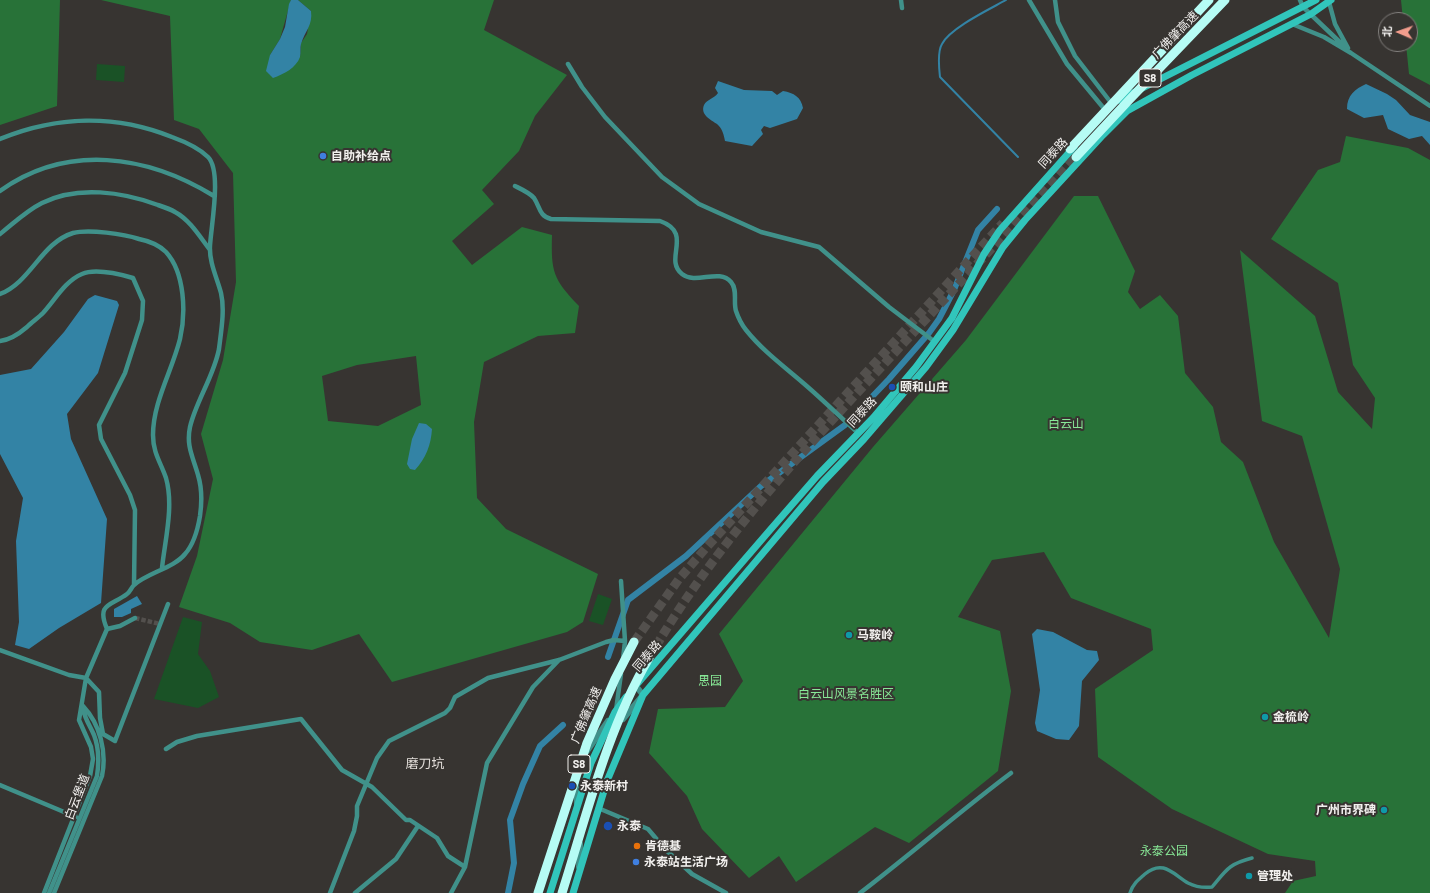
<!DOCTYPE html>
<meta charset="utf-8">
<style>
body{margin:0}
#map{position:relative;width:1430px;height:893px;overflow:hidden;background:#373431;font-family:Barlow,"Noto Sans SC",sans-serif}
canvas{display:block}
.north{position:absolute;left:1378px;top:12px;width:40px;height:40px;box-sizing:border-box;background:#373431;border:1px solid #827f7d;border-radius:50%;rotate:272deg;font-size:11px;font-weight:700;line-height:16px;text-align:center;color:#f2f0ee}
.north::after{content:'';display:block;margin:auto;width:14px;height:18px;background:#f49d8d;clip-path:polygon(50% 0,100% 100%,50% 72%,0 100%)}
</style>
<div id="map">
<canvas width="1430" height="893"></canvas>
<div class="north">北</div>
</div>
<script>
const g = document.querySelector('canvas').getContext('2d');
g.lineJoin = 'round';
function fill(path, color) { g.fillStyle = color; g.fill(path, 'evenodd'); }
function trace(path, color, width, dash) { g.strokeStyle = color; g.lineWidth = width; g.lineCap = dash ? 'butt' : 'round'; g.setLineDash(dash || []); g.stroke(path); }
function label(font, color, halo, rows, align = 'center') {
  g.font = font + ' Barlow,"Noto Sans SC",sans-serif'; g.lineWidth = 4; g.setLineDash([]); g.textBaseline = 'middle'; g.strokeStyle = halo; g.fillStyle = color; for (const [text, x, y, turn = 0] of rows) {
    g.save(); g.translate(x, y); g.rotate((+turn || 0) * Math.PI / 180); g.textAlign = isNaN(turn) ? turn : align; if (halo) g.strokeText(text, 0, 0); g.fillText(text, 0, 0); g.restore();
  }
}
fill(new Path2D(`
 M97,64L125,66L124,82L96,80Z
 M598,594L612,599L603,625L589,621Z
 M183,617L202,622L198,654L210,671L219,697L198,708L154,699Z`), '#1a5226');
fill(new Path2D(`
 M0,0H60L57,106L0,125Z
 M101,0H291L280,39L270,55L300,57L301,43L307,34L311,11L298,0H494L484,30L567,75L535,116L519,151L482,190L494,204L452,241L472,265L522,227L552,235C551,272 553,279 579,306L575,333L538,336L484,362L474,422L477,498L506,529L598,574L583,622L567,632L392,682L359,634L312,650L260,642L230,623L179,607L197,556L213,479L201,434L223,360L236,282L233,173L199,129L174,120L170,16ZM416,356L421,405L378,426L328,421L322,376L357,365Z
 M1401,0H1430V85L1409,74L1406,44H1410V20H1403Z
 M1346,136L1408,148L1430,160V893H1285L1293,881L1316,876L1315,861L1268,854L1172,809L1098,757L1095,689L1153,650L1151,629L1071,598L1044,552L992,560L958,617L1000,631L1011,691L998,771L909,843L875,827L796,882L779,856L749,878L702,829L687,796L649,753L658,709L725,707L743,681L719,634L873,447L966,340L1074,196H1098L1135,271L1128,292L1140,309L1160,295L1178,316L1185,373L1213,407L1221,442L1243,462L1274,542L1329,638L1340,569L1302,436L1262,421L1240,250L1315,316L1338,392L1372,429L1375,398L1353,365L1338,283L1271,239L1318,170L1340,162Z`), '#287238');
fill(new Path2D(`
 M291,0H298L311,11C313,25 305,31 301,44C300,48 301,52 300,57C296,68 284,74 273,78L266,71L270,55L280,39L285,27L289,4Z
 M718,81L744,90L772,91L777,95L783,91C794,93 801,97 803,108L797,119L770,128L764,126L761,130L763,134L752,146L725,141C724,135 722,128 717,124C711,120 700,115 704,105C707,99 714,99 718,93L715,88Z
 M1366,84L1387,94L1396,100L1410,115L1430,122V145L1422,136L1409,139L1388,129L1383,115L1364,118L1347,109C1347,95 1355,89 1366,84Z
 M95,295L117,301L119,305L98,373L67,414L71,439L107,519L101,603L59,628L29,649L15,645L19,622L16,541L23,498L0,454V375L31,369L64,332L88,299Z
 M419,423L426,424L432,429C431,445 426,458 415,470L410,469L407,464L412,439Z
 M137,596L142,604L131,609V613L122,617H114V609Z
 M1037,629L1053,632L1087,650L1097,651L1099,660L1082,681L1079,726L1069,740L1056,739L1037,731L1035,723L1040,690L1032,634Z`), '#3383a5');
trace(new Path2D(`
 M1006,0C990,9 950,28 942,44C937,52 939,68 940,77L1018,157`), '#3383a5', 2);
trace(new Path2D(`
 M608,657L628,600L686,556L761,486L845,425L889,379L929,333L939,319L954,290L978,230L997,209
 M508,893L514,863L510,820L523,784L540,746L563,725`), '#3383a5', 6);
trace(new Path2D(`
 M135,618L160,624`), '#53504d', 4.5, [4.5, 2]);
trace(new Path2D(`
 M634,642L679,579L705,549L1003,223
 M649,658C710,552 790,465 873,376C941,303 1009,230 1076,157`), '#53504d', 9, [9, 4.5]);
trace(new Path2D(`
 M1130,893C1133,884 1138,880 1145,874C1163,859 1173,874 1188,883C1196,887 1204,888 1212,887C1227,869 1229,864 1252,858`), '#40918a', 3.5);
trace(new Path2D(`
 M901,0L902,8
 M1029,0L1067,64L1106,111
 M1055,0L1058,22L1075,56L1112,104
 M1300,0L1303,7L1345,47
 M1329,2L1335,24L1348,48
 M1292,24L1324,37L1351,53L1430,106
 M568,64L582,87L605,117L662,177L699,204L761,232L819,247L889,307L935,342
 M0,139C56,116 115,114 172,137C183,141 199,148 208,157C222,171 211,226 210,246C209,262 217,278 221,293C225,310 221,332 219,349C214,376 196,401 190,427C186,446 193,457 198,475C202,488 202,502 200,516C198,528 194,544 185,554C174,568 147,573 134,585C131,588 130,592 127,594C111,606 96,603 107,629
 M515,186C521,189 530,193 534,198C540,207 539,216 551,219L660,221C694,233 663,259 682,274C696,285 719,268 731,282C738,290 733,302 736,311C738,317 742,325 746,330C762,350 782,365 802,382C821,398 839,416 858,433
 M0,191C67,143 147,155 214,196
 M0,234C14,223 26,211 42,203C77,185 123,192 158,205C164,207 170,209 175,212C190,220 200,237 210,250
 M0,294C31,282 41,243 73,233C89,229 124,234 139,239C149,241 159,245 166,252C185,273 186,313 180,339C172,371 153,402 153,435C153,453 161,463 166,478C174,506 165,540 162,568
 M0,341C9,340 20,333 27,327C32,322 38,318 43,313C55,300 65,281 82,274C96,268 119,274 133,278L143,301L142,320L125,373L99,425L101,439L130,495L135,510L134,585
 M621,581L625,641L623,659
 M0,650L69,675L86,678L99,692L100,718L103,734L115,741L168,604
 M616,710L621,674
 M166,749L177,742L197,736L301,719L342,770L372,787L406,820H410L437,838L448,856L465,867
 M0,785L76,817
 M598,808L648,829L665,849L692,874L726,893
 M44,893L90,776L93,759L91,747L79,720L86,678L107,629L120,626L135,618
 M49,893L97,776C99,763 99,748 94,735C90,726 85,719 83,709
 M54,893L102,776C107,752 100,724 83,706
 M330,893L354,831L357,816V806L377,758L389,741L445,713L450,708L455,697L488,678L559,660L606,642L614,640L625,641
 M355,893L396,859L418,826
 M451,893L465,867L487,763L533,687L559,660
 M860,893C911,854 959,812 1011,773`), '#40918a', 4.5);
trace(new Path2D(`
 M623,719L643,695L636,686
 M587,751L608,721
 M576,784L577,804
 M579,867L580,844`), '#40918a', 6);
trace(new Path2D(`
 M1119,100L1316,0
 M638,683L770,530L817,476L873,418L916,367L952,318L984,254L1000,230L1074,147
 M550,893L591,763L615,712L626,697
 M573,893L607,781L643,695L823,482L864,439L926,367L953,330L1003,247L1025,220L1103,135L1127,111L1192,75L1311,14L1331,0`), '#31c5bb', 7);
trace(new Path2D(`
 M1070,149L1209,0
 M1076,157L1130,99L1225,0
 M538,893L587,743L615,679L634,642
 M562,893C587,814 607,730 649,658`), '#b6fcf5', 9);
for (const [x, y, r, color] of [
 [323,156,4,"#3f7fe0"],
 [892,387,4,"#1a4fb4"],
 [849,635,4,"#0f9aa8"],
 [1265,717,4,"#0f9aa8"],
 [572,786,4,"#1a4fb4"],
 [1384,810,4,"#0f9aa8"],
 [608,826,5,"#1a4fb4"],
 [637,846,4,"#e8710a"],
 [636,862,4,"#3f7fe0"],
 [1249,876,4,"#0f9aa8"]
]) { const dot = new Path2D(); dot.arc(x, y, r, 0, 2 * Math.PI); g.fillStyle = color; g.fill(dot); trace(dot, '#373431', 1.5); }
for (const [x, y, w] of [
 [1150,78,22],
 [579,764,22]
]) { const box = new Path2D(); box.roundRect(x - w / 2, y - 9, w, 18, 3); g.fillStyle = '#373431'; g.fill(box); trace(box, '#f2f0ee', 1); }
label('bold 11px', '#f2f0ee', null, [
 ["S8",1150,78],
 ["S8",579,764]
]);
label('12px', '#f2f0ee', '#373431', [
 ["广佛肇高速",1175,35,-46],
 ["同泰路",1053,153,-47],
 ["同泰路",862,412,-47],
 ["同泰路",647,656,-49],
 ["广佛肇高速",586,715,-67],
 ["白云堡道",77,797,-69]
]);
label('bold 12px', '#f2f0ee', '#373431', [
 ["自助补给点",331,156],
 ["颐和山庄",900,387],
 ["马鞍岭",857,635],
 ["金梳岭",1273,717],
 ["永泰新村",580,786],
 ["广州市界碑",1376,810,"right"],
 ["永泰",617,826],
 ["肯德基",645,846],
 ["永泰站生活广场",644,862],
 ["管理处",1257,876]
], 'left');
label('12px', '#88e997', '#373431', [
 ["白云山",1066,424],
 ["思园",710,681],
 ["白云山风景名胜区",846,694],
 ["永泰公园",1164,851]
]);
label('13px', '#e2ddd9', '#373431', [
 ["磨刀坑",425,764]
]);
</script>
